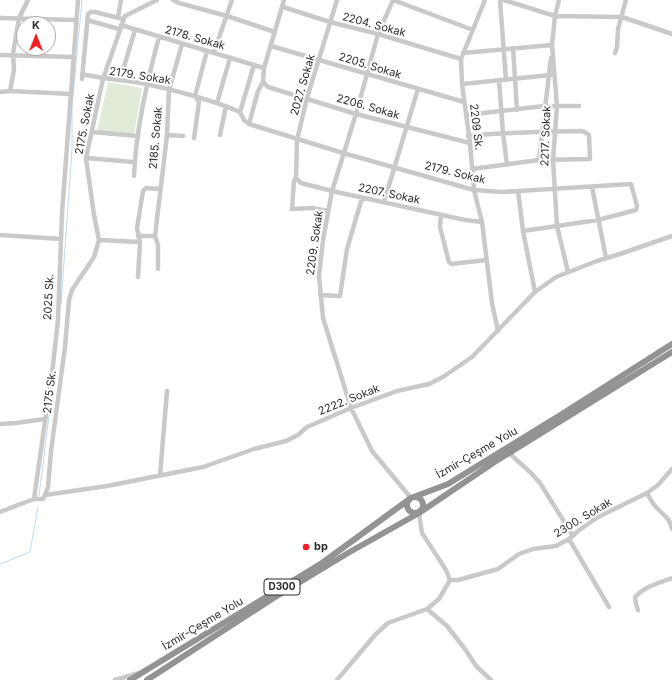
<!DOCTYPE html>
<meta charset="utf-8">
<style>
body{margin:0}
#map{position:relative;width:672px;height:680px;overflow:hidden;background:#fff;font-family:Inter,sans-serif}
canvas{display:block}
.north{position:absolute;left:16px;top:16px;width:40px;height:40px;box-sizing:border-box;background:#fff;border:1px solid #ababab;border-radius:50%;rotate:0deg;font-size:11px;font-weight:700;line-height:16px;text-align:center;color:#2c2c2c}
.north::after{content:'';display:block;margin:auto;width:14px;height:18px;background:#f51b21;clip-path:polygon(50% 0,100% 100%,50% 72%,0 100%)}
</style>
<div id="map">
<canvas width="672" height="680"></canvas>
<div class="north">K</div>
</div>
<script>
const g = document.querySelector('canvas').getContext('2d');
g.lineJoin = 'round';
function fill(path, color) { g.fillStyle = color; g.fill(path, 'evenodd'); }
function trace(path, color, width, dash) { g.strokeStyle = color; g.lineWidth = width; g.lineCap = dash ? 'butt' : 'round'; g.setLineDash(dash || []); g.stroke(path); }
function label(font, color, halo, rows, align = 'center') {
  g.font = font + ' Inter,sans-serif'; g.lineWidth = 4; g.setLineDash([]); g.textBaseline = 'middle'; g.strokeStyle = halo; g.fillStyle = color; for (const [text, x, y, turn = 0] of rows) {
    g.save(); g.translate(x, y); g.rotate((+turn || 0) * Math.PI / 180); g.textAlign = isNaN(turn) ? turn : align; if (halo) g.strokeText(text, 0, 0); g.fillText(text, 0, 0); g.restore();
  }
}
fill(new Path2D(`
 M108,82L142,88L134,135L97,131Z`), '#e1ebd7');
trace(new Path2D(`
 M61,305L72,149V107L82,0
 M39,496L54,375
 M0,564L30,552L38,507`), '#c0daee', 1);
trace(new Path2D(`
 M173,0L179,3L227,16L275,32
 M393,0L378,34L356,114L332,191L323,240L319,276L323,318L351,408L372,451L411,498
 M393,0L473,30
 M485,0L461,59L462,84L470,143L474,190L482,222L492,303L498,331
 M500,0L506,80
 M504,0L555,16L622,17L672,34
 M559,0L555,16L552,45L557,106L553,160L557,226L568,272
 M283,7L330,22L378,34L461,59
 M0,18L76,20
 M118,18L121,0
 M87,20L119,29
 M121,25L264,68
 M271,46L464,102
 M513,48L517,110
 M214,52L232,0
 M463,53L552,45V46
 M615,53L617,47L618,29L626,0
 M0,55L73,57
 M254,65L240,112L244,120L249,124L343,153L474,190L502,192L631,184L637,206L636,210L598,220L523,231L535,292
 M82,74C103,79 124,80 146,84C178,91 210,99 240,112
 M82,79L88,14L91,12H95L123,19
 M120,80L135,30
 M499,80L503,133L507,165
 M263,82L268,87L356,114L470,143
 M462,84L551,75
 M10,91L14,70L13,54L19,18L28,0
 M0,92L10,91L71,94
 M217,103L230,58
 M466,115L544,106H579
 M249,124L258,91L263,82L264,68L284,0
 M92,132L138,136
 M167,135L183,136
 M220,135L226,106
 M468,136C506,132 543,132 581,131L585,132L589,135L590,159L539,160L472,169
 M194,138L199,102L195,96L207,51
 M86,158L134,162
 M539,160L551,58
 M134,176C136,129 147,82 159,37
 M296,178L301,183L332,191L465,220L482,222
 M296,178L297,140L307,98L337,0
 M296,178L294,181L292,209L312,208L328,211
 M592,187L606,258
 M518,191L523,231
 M384,202L418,89
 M441,215L440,227L449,262L451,264L486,260
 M0,235L61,239
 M138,236H155
 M99,240L140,242L137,228L143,191L146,188L160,189
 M158,269V245L155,236L167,135L169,90L182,44
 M138,277L140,242
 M320,295L340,296L347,249L362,198
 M0,424L16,423L45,419
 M509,453L531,473L540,483L573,536
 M160,475L167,391
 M647,493C650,499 654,506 659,510C667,518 669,518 672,529
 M45,495L48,487L51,451L65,347L69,300L72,290L94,257L99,240L94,215L86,158L103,79L125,16L157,0
 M34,499L53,365L58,320L62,213L78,0
 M0,512L34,499H43L45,495L107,486L203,467L254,449L286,441L298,435L307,427L351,408L397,391L429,384L443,377L472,357L535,292L556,277L597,261L620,254L672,236
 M569,539L609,607
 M450,580H458L498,569L519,554L533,549L556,546L569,539L578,531L598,517L647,493L658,485L672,469
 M427,609L447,626L465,649L476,666L491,680
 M638,610L636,604L635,597C645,586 659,583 672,578
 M115,680L139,673
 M337,680L375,635L388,623L427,609L439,599L450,580L446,570L422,533L419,513`), '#c9c9c9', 4.5);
trace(new Path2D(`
 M407 505a8 8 0 1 1 16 0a8 8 0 1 1-16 0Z
 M130,680L322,563L411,498L448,484L562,414L672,344
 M147,680L272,599L348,553L419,513L493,463L672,352`), '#939393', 6);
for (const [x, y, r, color] of [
 [306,547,4,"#f51b21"]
]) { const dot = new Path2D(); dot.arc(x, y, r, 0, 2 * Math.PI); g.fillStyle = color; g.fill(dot); trace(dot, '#fff', 1.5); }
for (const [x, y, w] of [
 [282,587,36]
]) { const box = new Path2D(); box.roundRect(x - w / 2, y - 8, w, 16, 3); g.fillStyle = '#fff'; g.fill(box); trace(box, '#2c2c2c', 1); }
label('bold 10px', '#2c2c2c', null, [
 ["D300",282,587]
]);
label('11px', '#2c2c2c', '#fff', [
 ["2204. Sokak",374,25,15],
 ["2178. Sokak",195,38,16],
 ["2205. Sokak",370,66,17],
 ["2179. Sokak",140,76,9],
 ["2027. Sokak",303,85,-74],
 ["2206. Sokak",368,107,16],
 ["2175. Sokak",85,124,-79],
 ["2209 Sk.",476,127,83],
 ["2217. Sokak",546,136,-88],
 ["2185. Sokak",156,138,-85],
 ["2179. Sokak",455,173,14],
 ["2207. Sokak",389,194,12],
 ["2209. Sokak",315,243,-82],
 ["2025 Sk.",49,297,-87],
 ["2175 Sk.",50,392,-83],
 ["2222. Sokak",349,400,-22],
 ["İzmir-Çeşme Yolu",477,453,-30],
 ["2300. Sokak",583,518,-31],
 ["İzmir-Çeşme Yolu",203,624,-31]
]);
label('bold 11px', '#2c2c2c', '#fff', [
 ["bp",314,547]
], 'left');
</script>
